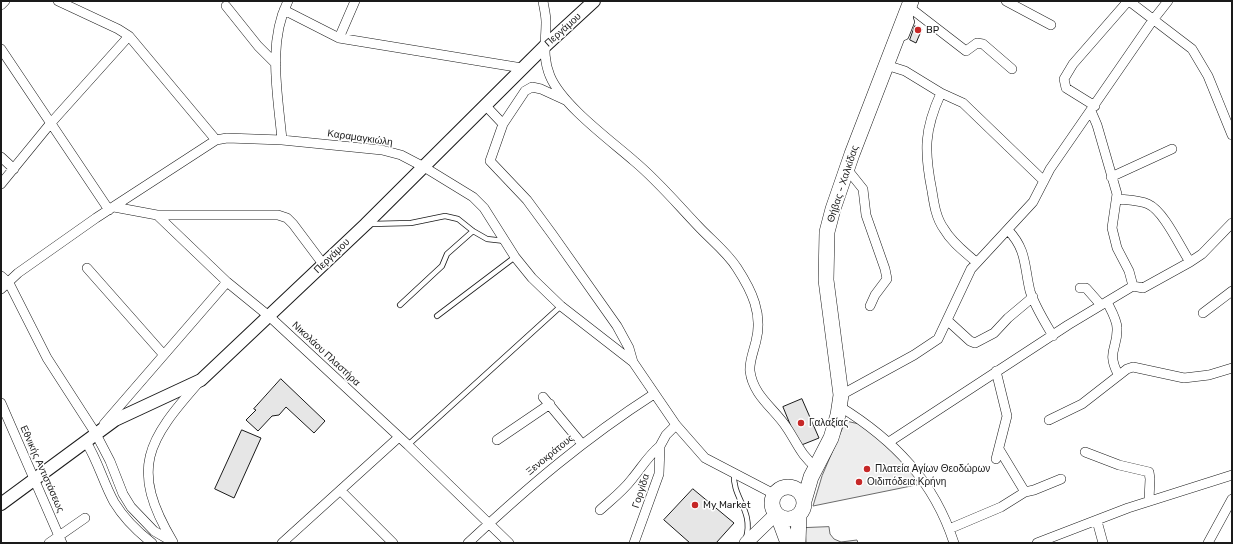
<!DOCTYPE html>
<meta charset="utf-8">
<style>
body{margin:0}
#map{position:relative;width:1233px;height:544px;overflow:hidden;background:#fff;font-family:Rubik,sans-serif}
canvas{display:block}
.frame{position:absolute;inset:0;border:2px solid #1a1a1a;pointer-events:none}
</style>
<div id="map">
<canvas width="1233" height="544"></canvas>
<div class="frame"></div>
</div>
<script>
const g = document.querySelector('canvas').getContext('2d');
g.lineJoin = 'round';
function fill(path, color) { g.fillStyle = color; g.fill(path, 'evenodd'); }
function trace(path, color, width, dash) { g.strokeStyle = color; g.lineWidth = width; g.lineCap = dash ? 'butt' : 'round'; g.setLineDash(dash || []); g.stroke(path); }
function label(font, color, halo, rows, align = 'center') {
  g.font = font + ' Rubik,sans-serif'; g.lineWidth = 3; g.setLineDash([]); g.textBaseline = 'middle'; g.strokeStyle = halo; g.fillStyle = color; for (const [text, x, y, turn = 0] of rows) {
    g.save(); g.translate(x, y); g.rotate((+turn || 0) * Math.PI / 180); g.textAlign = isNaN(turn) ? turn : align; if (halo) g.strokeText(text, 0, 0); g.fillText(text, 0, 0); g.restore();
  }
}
const parking = new Path2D(`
 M846,421L859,424L888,446L921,484L813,506L822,476Z
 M829,527L830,534L834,539L841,542L857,540L858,543H806L805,528Z`);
fill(parking, '#ededed');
trace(parking, '#6a6a6a', 1);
const building = new Path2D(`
 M915,26L922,29L916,43L910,40Z
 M281,379L325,421L314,433L286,407L279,415L272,416L258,431L246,420L256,410L254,409Z
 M802,399L819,438L799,446L783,407Z
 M242,430L261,438L234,498L215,489Z
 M693,489L734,523L716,543H690L664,520Z`);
fill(building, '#e6e6e6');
trace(building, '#1a1a1a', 1);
const service = new Path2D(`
 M900,39L906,37L912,22L910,16
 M370,224L411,223L445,216L458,219L473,231L487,239L505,241
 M400,305L442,266L447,254L473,231
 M437,316L515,257
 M408,445L561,306
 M734,473C732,498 754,510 746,538`);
const minor = new Path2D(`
 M58,1L118,29L129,36L216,140L227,138L282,140L382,150L401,155L424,167L473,197L484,208L515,257L532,278L561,306L633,362
 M543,1C544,8 546,15 546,22C546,41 542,57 550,76C562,105 610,140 634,161C658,181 677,204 698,226C711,240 727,252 737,268C752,291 763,314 756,341C754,350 749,362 750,371C753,396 775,409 787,428C797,443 802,457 816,467
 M1006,1L1051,25
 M1129,1L1192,49L1208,76L1232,135
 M1,5L5,1
 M226,6L258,46L276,64
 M909,7L966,51L977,43L983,44L1012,69
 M284,10L339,38L522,68
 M339,38L355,1
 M1,49L109,210
 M886,65L905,71L941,93L963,103L1044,181
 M941,93C924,130 924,151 932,191C934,204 936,218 944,229C952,243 965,252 976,262
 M486,106L503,124L490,161L527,200L552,234L617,326L629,348L633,362L676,425L705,458L774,494
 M1095,106L1066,88L1064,79L1073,64L1128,1
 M503,124L525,91L532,87L541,89L565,100
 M282,140C278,95 267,43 288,1
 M1,157L14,169
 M847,169L863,189L866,215L885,269L887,279L875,295L870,306
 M1111,177L1172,149
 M1,184L50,124L129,36
 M1117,199C1126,200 1139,200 1148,204C1164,211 1180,247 1190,262
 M114,207L157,215L227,282L270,317L408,445L509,543
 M157,215H278L287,218L293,224L323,264
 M1008,230C1027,250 1024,266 1030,291C1035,307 1045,322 1053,336
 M87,268L163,354
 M1,276L9,283L47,358L96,434L110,461L123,494L131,507L154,531L173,542
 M1133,286L1143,288L1190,262L1202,254L1232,223
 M1080,288H1086L1101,305
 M1,289L18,273L96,218L216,140
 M1107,302C1111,310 1117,320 1117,328C1118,349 1106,351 1118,374
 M1203,313L1232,291
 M947,320L970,341L975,343L994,333L1008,318L1033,297
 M996,371L1007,416L996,459
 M841,395L914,355L938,339L971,269L1033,202L1050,169L1153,20L1168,1
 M543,397L582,444
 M1,403L62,543
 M839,406C894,440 934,481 954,543
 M1049,420L1082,404L1127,369L1133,367L1184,378L1209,375L1232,368
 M104,424L227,282
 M497,440L550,404
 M86,442C98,461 103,482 114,502C123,517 138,532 152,543
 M889,442L1068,325L1133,286L1129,271L1117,248L1112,228L1117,194L1097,125L1091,111
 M999,449L1025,492
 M1085,452L1119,465L1149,472L1150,479L1149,500
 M341,491L393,543
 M600,510C611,500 623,491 632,479C642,467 648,456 660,446
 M1097,521L1103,543
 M949,529L1001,507L1025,492L1034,490L1061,479
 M173,542C129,468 147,441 200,381
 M49,543L85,518
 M282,543L399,437
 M468,543C528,487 584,439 654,394
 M634,543L659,474L660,446L666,435L676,425
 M1037,543L1128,508L1232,475
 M1208,543L1232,499`);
const tertiary = new Path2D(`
 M1,504L115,420L201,380L366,224L544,47L594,1`);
const secondary = new Path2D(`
 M746,543L776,514`);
const primary = new Path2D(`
 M772 503a16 16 0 1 1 32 0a16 16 0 1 1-32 0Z
 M804,501L811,477L831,438L838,415L841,395L826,280L827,232L833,209L852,154L911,1
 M778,516L788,543
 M798,543L799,515`);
trace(service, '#1a1a1a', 6);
trace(minor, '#1a1a1a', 10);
trace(tertiary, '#1a1a1a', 14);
trace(secondary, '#1a1a1a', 14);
trace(primary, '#1a1a1a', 16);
trace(service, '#fff', 4.5);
trace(minor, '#fff', 9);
trace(tertiary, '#fff', 12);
trace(secondary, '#fff', 13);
trace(primary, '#fff', 15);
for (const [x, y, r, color] of [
 [918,30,4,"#c62828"],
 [801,423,4,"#c62828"],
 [867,469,4,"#c62828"],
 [859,482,4,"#c62828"],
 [695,505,4,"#c62828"]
]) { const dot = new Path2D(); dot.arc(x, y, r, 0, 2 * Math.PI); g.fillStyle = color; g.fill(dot); trace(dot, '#fff', 1.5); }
label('10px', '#1a1a1a', '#fff', [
 ["Περγάμου",563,30,-42],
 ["Καραμαγκιώλη",360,138,8],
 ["Θήβας - Χαλκίδας",843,184,-72],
 ["Περγάμου",332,256,-44],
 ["Νικολάου Πλαστήρα",326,354,43],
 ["Ξενοκράτους",550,455,-39],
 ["Εθνικής Αντιστάσεως",42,469,66],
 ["Γοργίδα",641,491,-72]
]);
label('10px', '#1a1a1a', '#fff', [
 ["BP",926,30],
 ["Γαλαξίας",809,423],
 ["Πλατεία Αγίων Θεοδώρων",875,469],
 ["Οιδιπόδεια Κρήνη",867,482],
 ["My Market",703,505]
], 'left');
</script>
